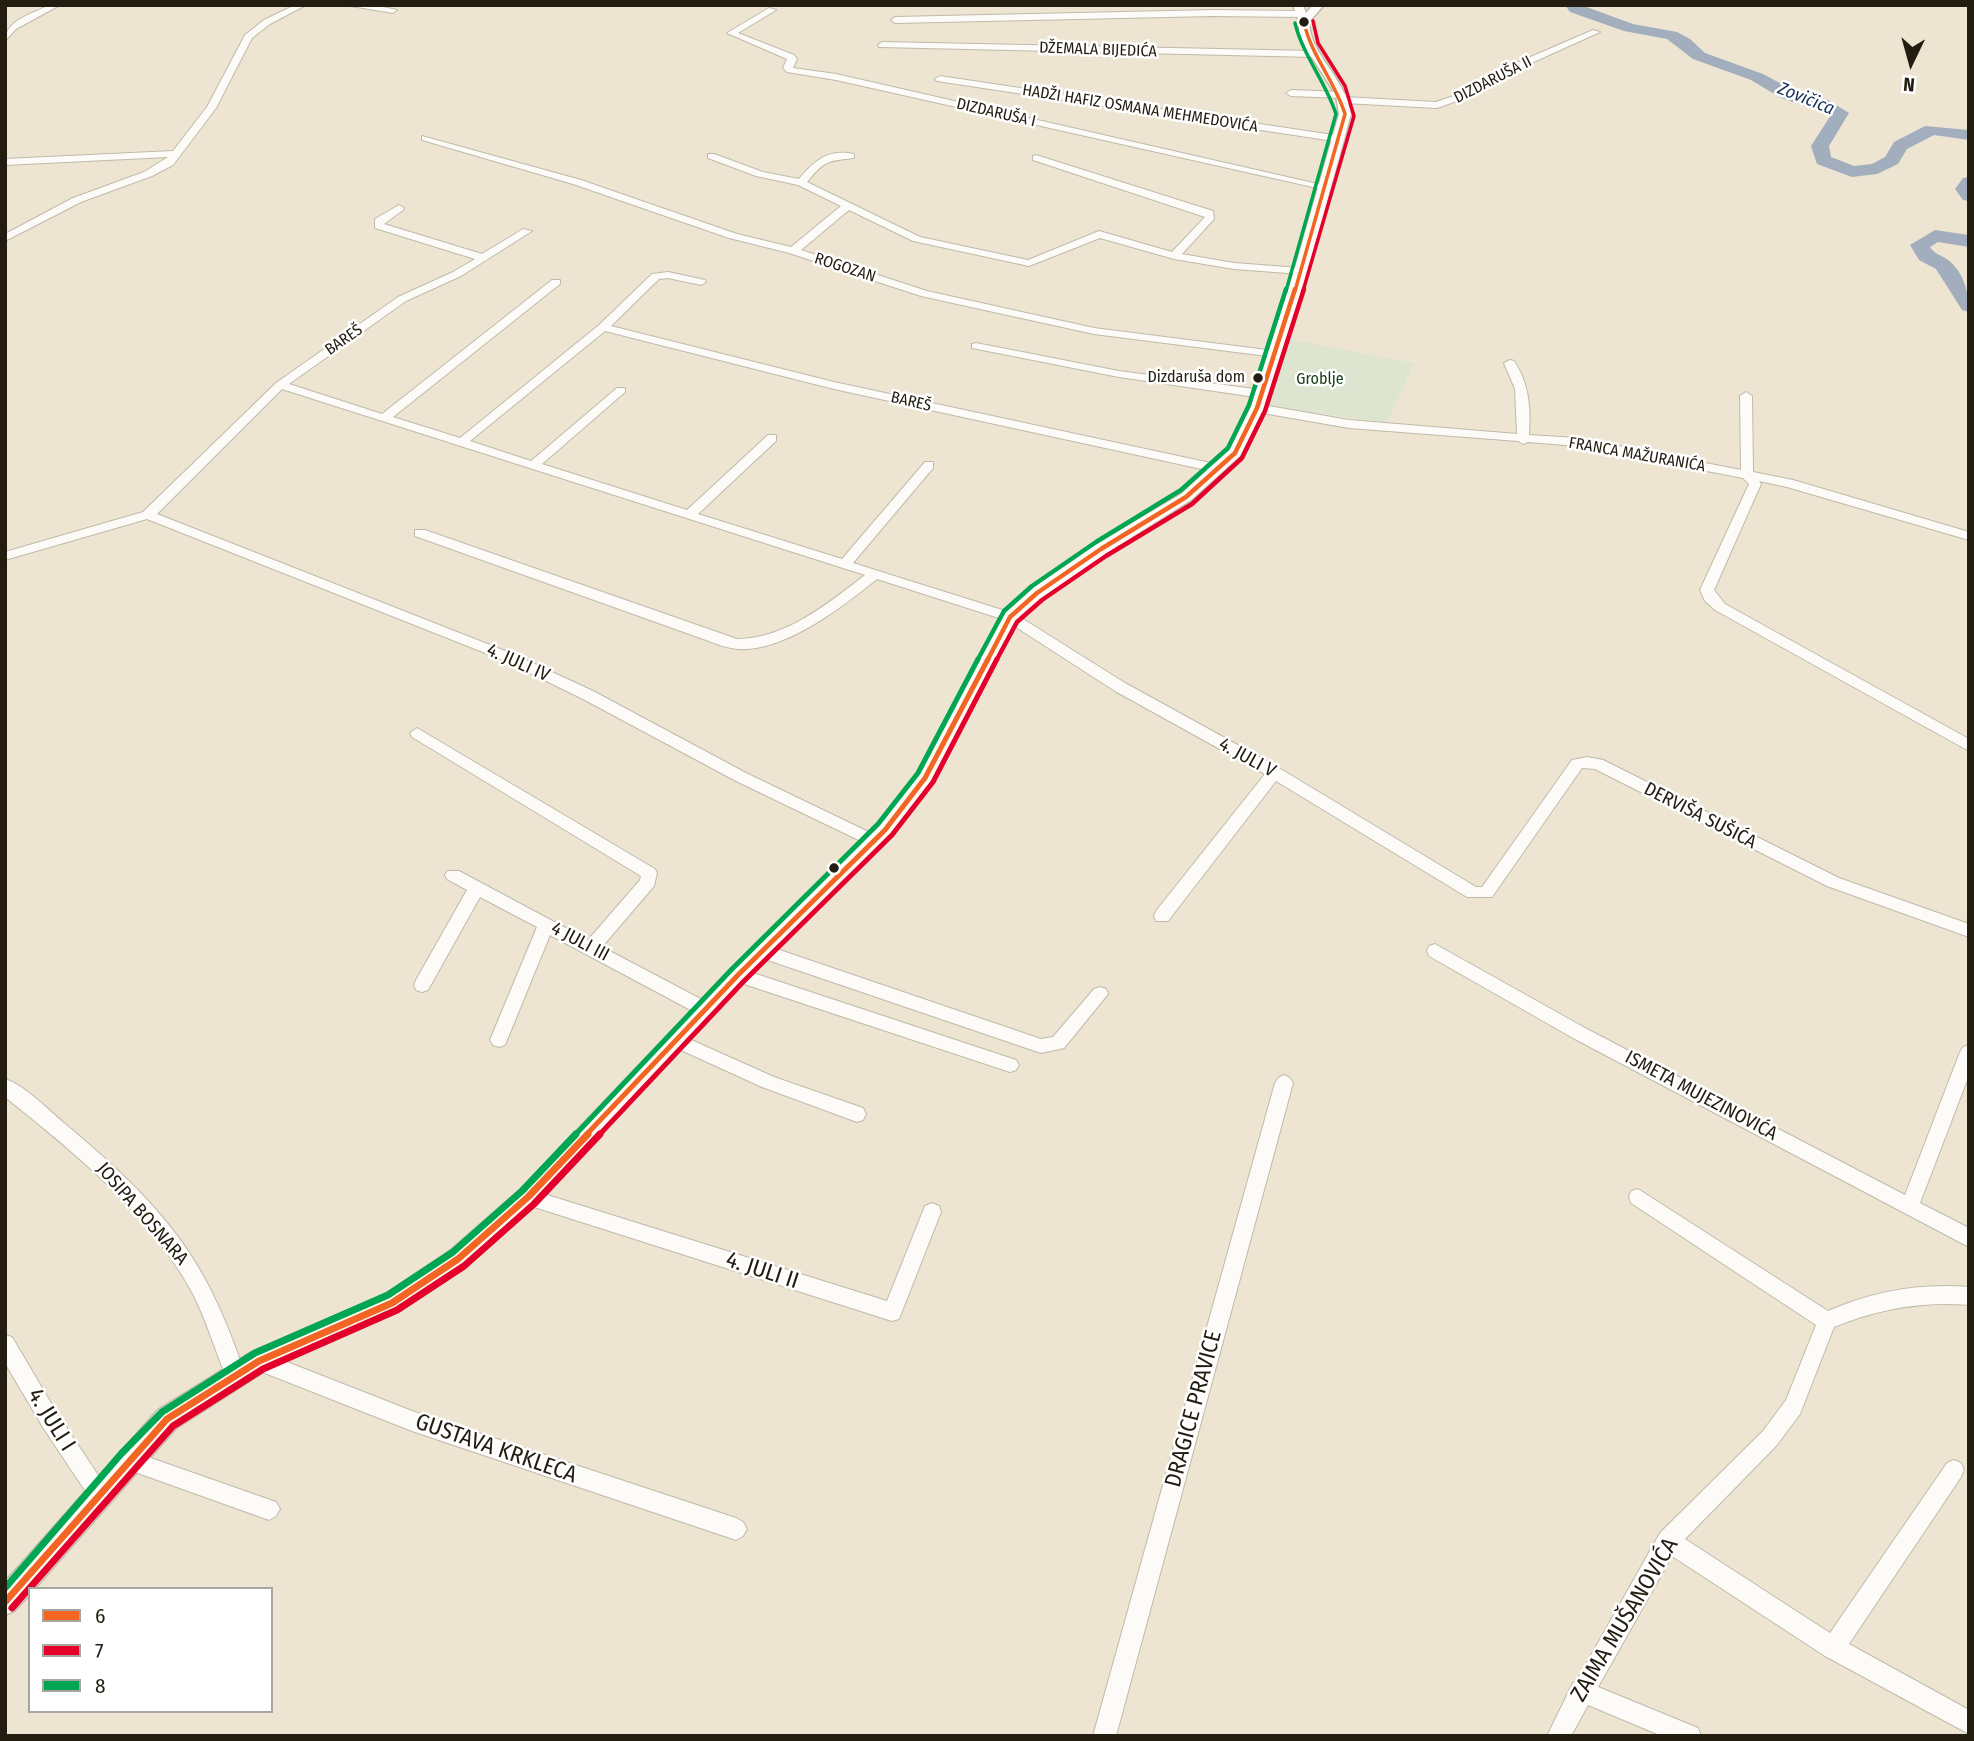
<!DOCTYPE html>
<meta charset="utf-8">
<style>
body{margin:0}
#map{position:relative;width:1974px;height:1741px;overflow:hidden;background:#ede5d1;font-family:"Fira Sans Condensed",sans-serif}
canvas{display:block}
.frame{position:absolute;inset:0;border:7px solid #221d10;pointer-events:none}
.legend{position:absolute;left:28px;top:1587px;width:245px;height:126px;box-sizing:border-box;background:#fff;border:2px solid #a7a59f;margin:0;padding:9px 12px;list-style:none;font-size:21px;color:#221d10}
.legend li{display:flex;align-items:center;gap:14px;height:35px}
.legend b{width:35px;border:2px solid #a7a59f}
.north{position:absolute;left:1876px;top:28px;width:70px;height:70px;-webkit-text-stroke:5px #fff;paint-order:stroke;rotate:185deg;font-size:19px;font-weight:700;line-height:28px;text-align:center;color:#221d10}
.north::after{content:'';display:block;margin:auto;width:24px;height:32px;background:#221d10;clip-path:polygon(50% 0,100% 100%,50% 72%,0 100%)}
</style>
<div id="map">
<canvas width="1974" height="1741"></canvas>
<div class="frame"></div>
<ul class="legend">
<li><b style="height:9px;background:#f26522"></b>6</li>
<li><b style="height:9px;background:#e4002b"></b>7</li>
<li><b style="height:9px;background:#00a651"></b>8</li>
</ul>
<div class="north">N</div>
</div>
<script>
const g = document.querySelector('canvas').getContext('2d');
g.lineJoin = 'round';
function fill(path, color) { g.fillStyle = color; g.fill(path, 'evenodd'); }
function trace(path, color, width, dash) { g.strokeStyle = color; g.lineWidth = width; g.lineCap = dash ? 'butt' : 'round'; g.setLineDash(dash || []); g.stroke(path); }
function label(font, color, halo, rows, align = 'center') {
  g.font = font + ' "Fira Sans Condensed",sans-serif'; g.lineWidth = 5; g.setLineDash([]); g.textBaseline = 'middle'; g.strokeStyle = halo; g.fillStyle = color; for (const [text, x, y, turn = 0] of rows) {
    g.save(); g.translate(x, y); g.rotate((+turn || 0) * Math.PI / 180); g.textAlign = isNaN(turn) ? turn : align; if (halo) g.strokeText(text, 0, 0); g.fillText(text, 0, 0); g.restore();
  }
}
fill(new Path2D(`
 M1288,339L1414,363L1387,423L1269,406Z`), '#dde4cf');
fill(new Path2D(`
 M1565,5H1581L1633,24L1677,32L1690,39L1705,53L1763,74L1793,90L1828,100L1849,113L1829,146L1831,157L1854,166L1872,164L1885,157L1894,142L1925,126L1969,130V140L1934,135L1907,149L1898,164L1877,174L1852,177L1817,164L1811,146L1831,115L1781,98L1751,80L1693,59L1667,39L1624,31L1570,12Z
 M1969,177V201L1963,200L1955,189L1963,178Z
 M1935,230L1969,235V247L1938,242L1930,247C1934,254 1941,255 1948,260C1964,272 1969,293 1969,312L1962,310L1936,269L1919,260L1910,245Z`), '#a2aebd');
const minor = new Path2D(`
 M49,5H60L16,29L5,41C5,20 33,14 49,5Z
 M295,5H306L270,24L252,38L216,108L173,165L152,176L81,202L5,241V234L73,198L144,172L168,157L5,165V159L173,151L207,107L245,35L264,20Z
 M345,5H374L397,10L393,13Z
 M769,8L776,10L738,33L794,55L797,59L793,68L836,74L1331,187L1326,190L836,80L787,72L783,68L787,59L727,33Z
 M1213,10L1301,11L1305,14L1301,17L1213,16L895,23L891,20L895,17Z
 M1593,30L1600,32L1518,69L1514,75L1489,84L1471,96L1437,108L1344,103L1339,100L1342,98L1291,96L1286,93L1291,90L1342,92L1347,95L1344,97L1436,102L1465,92L1483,80L1508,71L1512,65Z
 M882,42L1315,51L1320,54L1315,57L879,47L878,45Z
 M940,76L1340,136L1345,139L1340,142L937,81L935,79Z
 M422,136L581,180L737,234L791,247L841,206L798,185L756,176L708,158V154H714L763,172L799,179C815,160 828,149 854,154V158C828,161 825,160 807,182L920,237L1028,260L1099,231L1172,252L1205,217L1033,160V156L1036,155L1213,211L1214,219L1182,254L1234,263L1301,268L1306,271L1301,274L1234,269L1174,259L1100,238L1029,266L913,241L849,210L801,250L927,291L1094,328L1275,351L1281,354L1275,357L1094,334L921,296L789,253L729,238L573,184L422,140Z
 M399,205L404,208L403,210L384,224L482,254L523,229L532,231L461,276L406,301L289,384L382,414L552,280H560V284L393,417L460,438L599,325L652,274L668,272L705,280L706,282L701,285L668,278L659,279L611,326L834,382L1220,465L1226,469L1220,473L834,389L605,331L470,441L531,461L617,388H625V392L542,464L687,510L768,435H776V441L698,514L842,559L925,462H933V468L853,563L1015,614L1125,683L1274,765L1476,887H1482L1572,760L1587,757L1603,760L1839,878L1969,924V937L1827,886L1595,769L1582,768L1492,897H1467L1276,781L1168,921H1156L1154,916L1156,911L1265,774L1115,691L1005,620L877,579C842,607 785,652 738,649C727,648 716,644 706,640L415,536V530H425L737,639C785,639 829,603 865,575L282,389L157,514L513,654L593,691L746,773L879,837L882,841L879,845H869L736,781L583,699L503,660L147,519L5,560V552L143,512L276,383L398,297L453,272L475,259L375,228V219Z
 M976,343L1119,371L1262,390L1268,394L1262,398L1119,377L972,348V344Z
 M1510,360L1514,361C1529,383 1531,408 1529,435L1577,438L1741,470L1740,396L1746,392L1752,396L1753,472L1793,480L1969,532V540L1787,487L1759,481L1761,484L1714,590L1725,604L1969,739V751L1715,610L1705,601L1700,590L1749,484L1743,478L1577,446L1528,442L1523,444L1518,441L1349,428L1257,412L1251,408L1257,404L1349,420L1517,434L1515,389L1504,363Z
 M417,728L655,869L657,873L654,886L602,947L712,1005L714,1010L712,1015L706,1017L700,1015L550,935L505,1045L499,1047L493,1045L490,1040L537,927L480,897L428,990L422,992L416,990L414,985L416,980L467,890L447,879L445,875L447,871H459L588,940L640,880L641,876L412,737L410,733Z
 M762,944L1041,1039L1053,1037L1094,989L1100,987L1106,989L1108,994L1064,1048L1041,1053L756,956L754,951L756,946Z
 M1435,944L1585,1028L1905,1195L1960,1052L1963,1047L1969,1045V1075L1920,1203L1969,1228V1247L1573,1038L1429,956L1427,951L1429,946Z
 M738,968L1010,1058L1016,1060L1019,1065L1016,1070L1010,1072L732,980L730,975L732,970Z
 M678,1034L774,1077L863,1108L866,1114L863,1120L857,1122L762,1087L672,1046L669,1041L672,1036Z
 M1284,1075L1290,1078L1293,1083L1116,1736H1093L1275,1083L1278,1078Z
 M5,1079C26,1086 47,1109 64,1123C118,1168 173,1218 206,1281C222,1311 234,1342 245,1374L242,1381L235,1384L228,1381C215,1351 207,1321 192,1292C148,1212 75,1153 5,1097Z
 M528,1189L887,1301L925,1206L932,1203L939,1206L941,1212L899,1319L892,1321L528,1205L521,1203L519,1197L521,1191Z
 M1638,1189L1828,1311C1874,1291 1919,1283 1969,1287V1305C1922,1301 1878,1309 1834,1327L1800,1414L1777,1445L1685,1539L1830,1633L1947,1463L1954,1460L1961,1463L1964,1470L1961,1477L1849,1644L1969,1710V1734L1825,1656L1672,1556L1598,1687L1698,1728L1701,1736H1662L1588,1705L1571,1736H1547L1573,1683L1576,1682L1660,1533L1763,1431L1786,1400L1816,1325L1631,1203L1629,1197L1631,1191Z
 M5,1335L12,1337L58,1415L106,1487L109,1494L106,1501L99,1504L92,1501L44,1429L5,1363Z
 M259,1351L412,1411L736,1518L743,1522L747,1529L743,1536L736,1540L412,1431L252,1368L249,1361L252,1354Z
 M128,1450L276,1502L280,1509L276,1516L269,1520L121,1467L118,1460L121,1453Z`);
const tertiary = new Path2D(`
 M1293,5H1303L1306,13L1313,5H1324L1309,22C1310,55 1345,77 1351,114L1308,271L1264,408L1240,456L1191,500L1107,553L1043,597L1017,620L931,783L892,835L745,981L536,1204L466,1267L400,1311L268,1369L176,1428L34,1589H30V1594L14,1611L5,1615V1582L158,1410L250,1353L384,1295L450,1251L520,1190L731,969L878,825L919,773L1004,613L1031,589L1095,545L1181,494L1228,451L1250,408L1294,271L1339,114L1336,95L1299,37V22Z`);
trace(minor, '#c0baaa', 2);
trace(tertiary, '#c0baaa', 3);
fill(minor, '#fcfbf8');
fill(tertiary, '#fcfbf8');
trace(new Path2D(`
 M1295,291L1345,114C1335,81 1311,56 1304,22`), '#f26522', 3.5);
trace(new Path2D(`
 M987,661L1010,617L1037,593L1101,549L1186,497L1235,453L1257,408L1295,289`), '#f26522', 4.5);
trace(new Path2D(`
 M586,1135L738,975L885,830L925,778L988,659`), '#f26522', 5);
trace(new Path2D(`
 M5,1602L167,1419L259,1361L392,1303L458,1259L528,1197L588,1134`), '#f26522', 7);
trace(new Path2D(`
 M1303,291L1354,116L1345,86L1318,43L1313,21`), '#e4002b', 3.5);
trace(new Path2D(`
 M996,661L1017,622L1042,600L1106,556L1192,504L1242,458L1265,411L1304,289`), '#e4002b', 4.5);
trace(new Path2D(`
 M599,1135L744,981L892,835L933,782L997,659`), '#e4002b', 5);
trace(new Path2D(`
 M12,1608L173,1426L263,1369L397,1310L464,1266L534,1204L600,1134`), '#e4002b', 7);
trace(new Path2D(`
 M1286,291L1336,114C1326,82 1303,56 1295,23`), '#00a651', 3.5);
trace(new Path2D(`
 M977,661L1004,611L1032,586L1096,542L1181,490L1228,448L1249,405L1286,289`), '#00a651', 4.5);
trace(new Path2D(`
 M575,1135L732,969L878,824L918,773L978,659`), '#00a651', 5);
trace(new Path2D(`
 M5,1588L121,1454L162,1412L255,1353L388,1295L453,1252L522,1191L576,1134`), '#00a651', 7);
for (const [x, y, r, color] of [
 [1304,22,6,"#221d10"],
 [1258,378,6,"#221d10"],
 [834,868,6,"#221d10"]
]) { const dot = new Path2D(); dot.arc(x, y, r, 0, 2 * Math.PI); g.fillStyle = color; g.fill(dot); trace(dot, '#fff', 2.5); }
label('16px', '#221d10', '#fff', [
 ["DŽEMALA BIJEDIĆA",1098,50,2],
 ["DIZDARUŠA II",1493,80,-27],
 ["HADŽI HAFIZ OSMANA MEHMEDOVIĆA",1140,109,9],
 ["DIZDARUŠA I",996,113,13],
 ["ROGOZAN",845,268,18],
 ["BAREŠ",344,340,-35],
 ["BAREŠ",911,402,13],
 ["FRANCA MAŽURANIĆA",1637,455,10]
]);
label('16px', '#221d10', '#fff', [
 ["Dizdaruša dom",1245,378]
], 'right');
label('16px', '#194018', '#fff', [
 ["Groblje",1320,380]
]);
label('italic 18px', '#153159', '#fff', [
 ["Zovičica",1806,99,22]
]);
label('19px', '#221d10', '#fff', [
 ["4. JULI IV",518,663,24],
 ["4. JULI V",1247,758,29],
 ["DERVIŠA SUŠIĆA",1700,816,27],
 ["4 JULI III",580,942,28],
 ["ISMETA MUJEZINOVIĆA",1701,1096,28],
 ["JOSIPA BOSNARA",142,1214,49]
]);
label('23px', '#221d10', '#fff', [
 ["4. JULI II",762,1271,18],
 ["DRAGICE PRAVICE",1194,1409,-75],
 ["4. JULI I",51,1420,58],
 ["GUSTAVA KRKLECA",496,1449,19],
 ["ZAIMA MUŠANOVIĆA",1625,1620,-59]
]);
</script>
